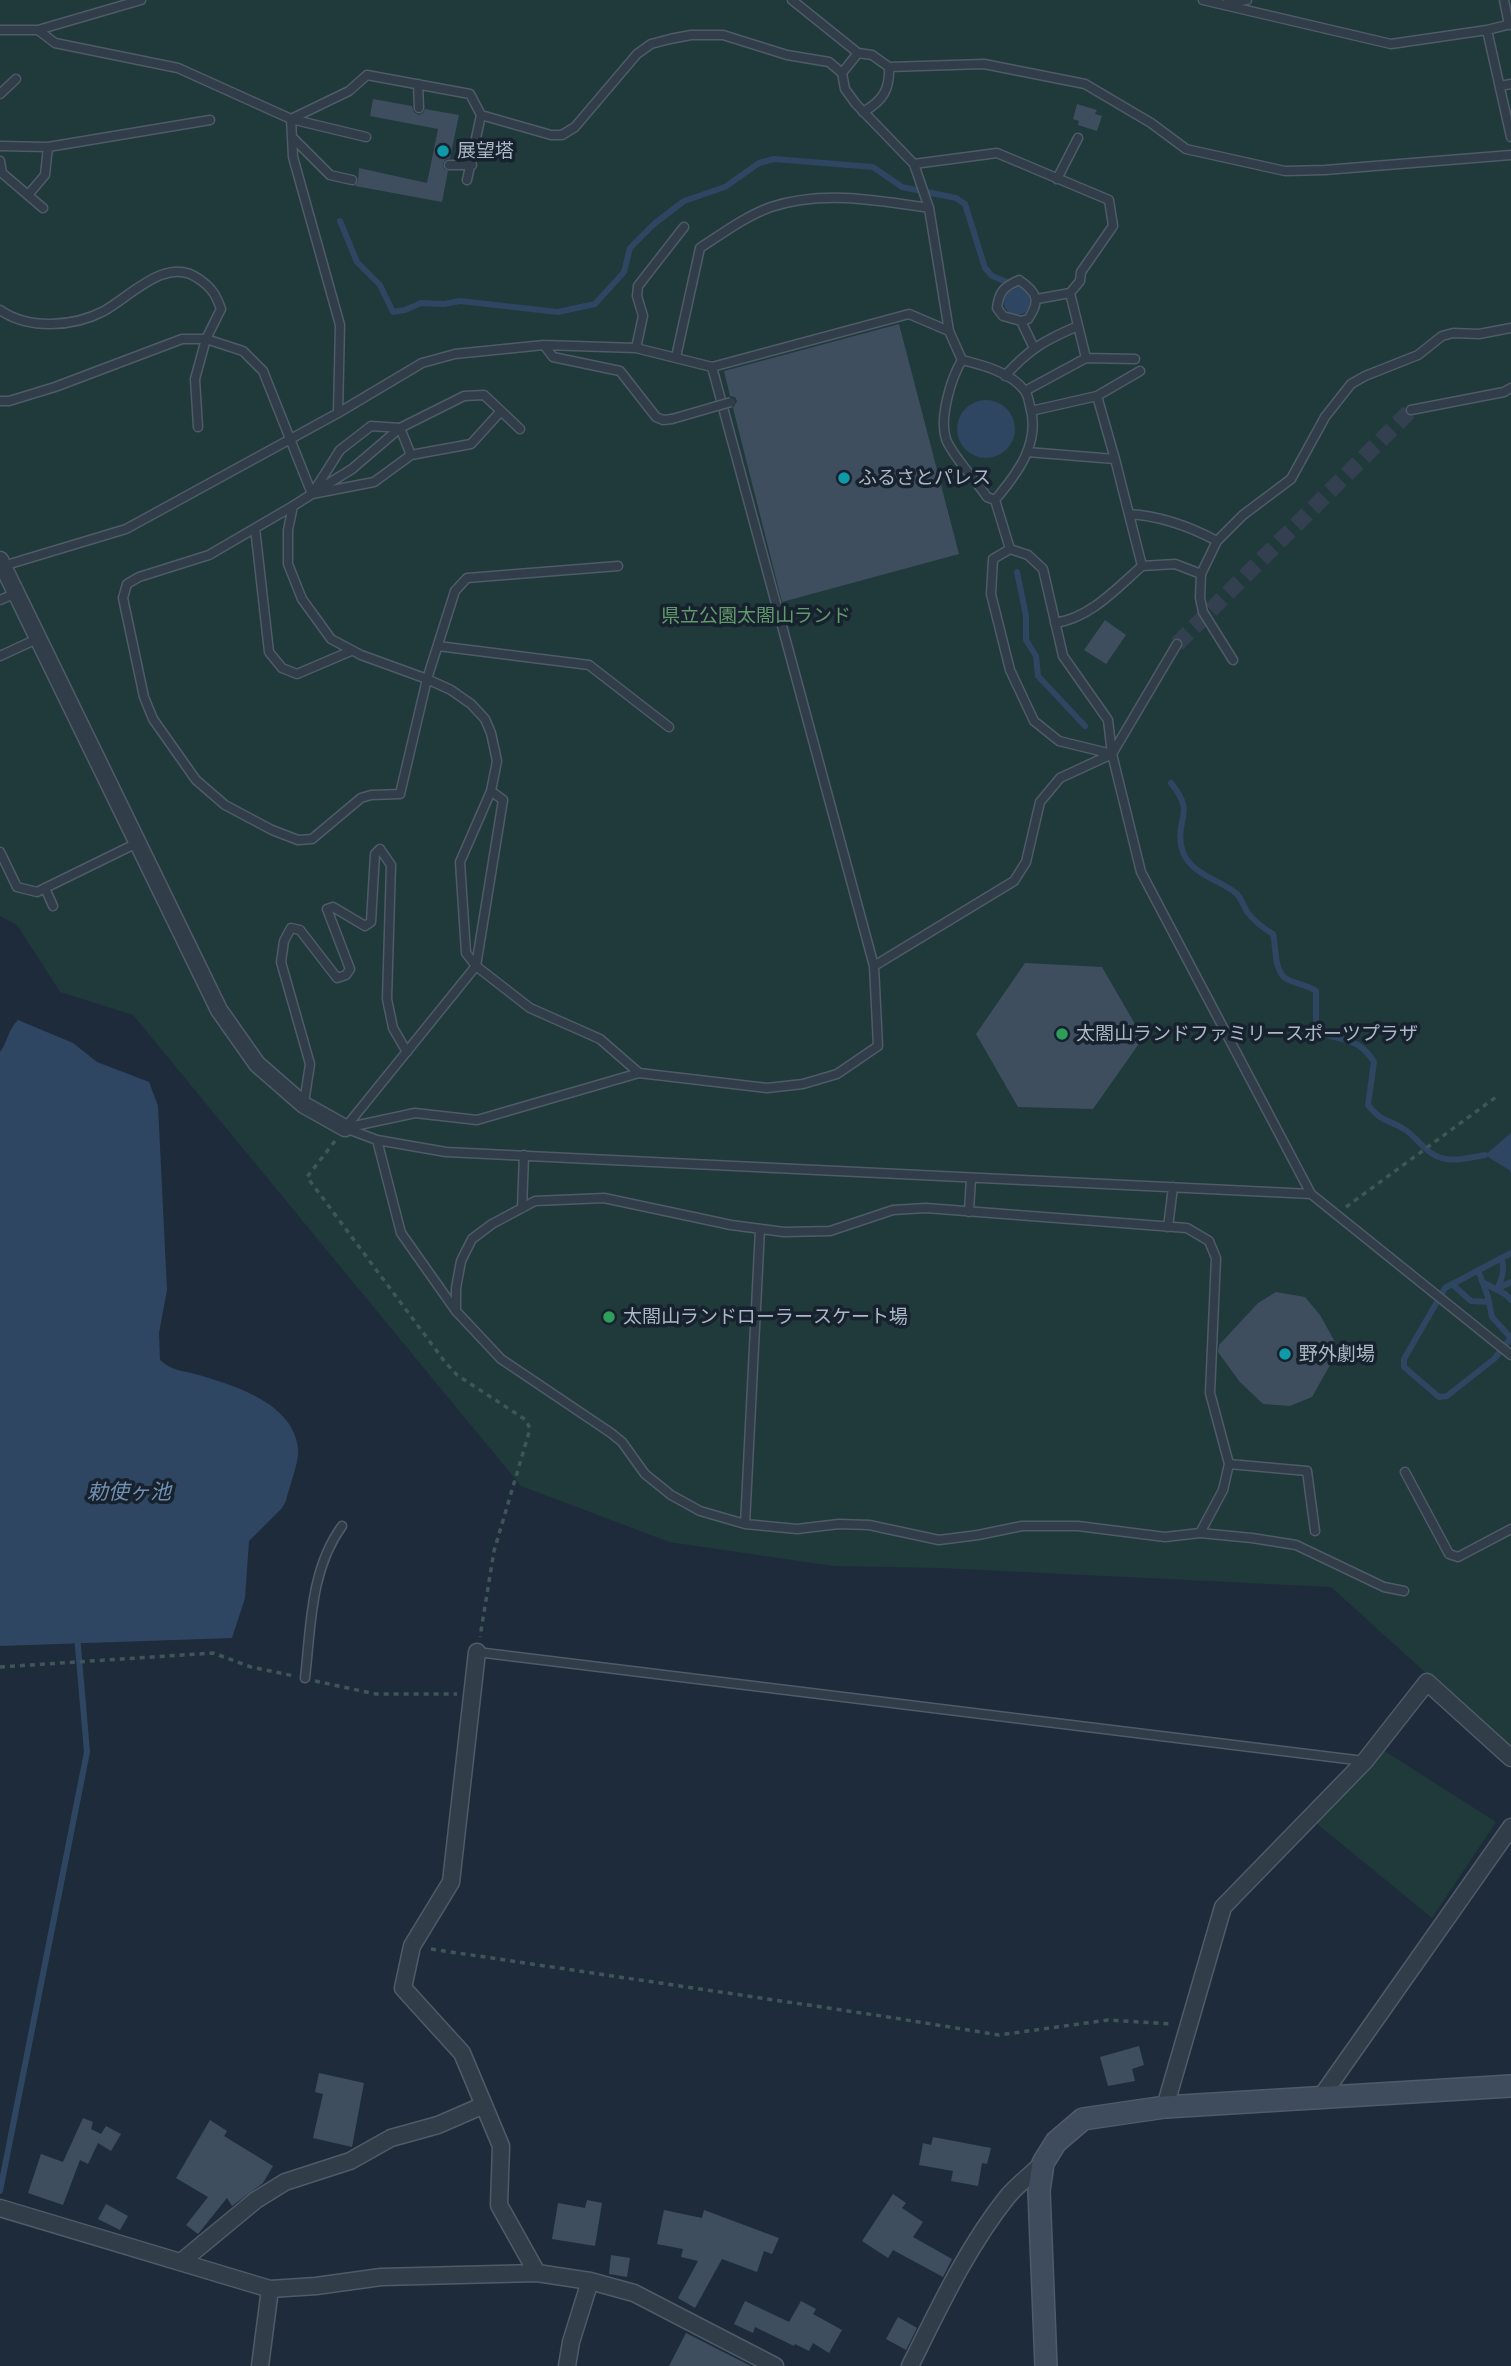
<!DOCTYPE html>
<meta charset="utf-8">
<style>
body{margin:0}
canvas{display:block;background:#1e2b3a}
</style>
<canvas width="1511" height="2366"></canvas>
<script>
const g = document.querySelector('canvas').getContext('2d');
g.lineJoin = 'round';
function fill(path, color) { g.fillStyle = color; g.fill(path, 'evenodd'); }
function trace(path, color, width, dash) { g.strokeStyle = color; g.lineWidth = width; g.lineCap = dash ? 'butt' : 'round'; g.setLineDash(dash || []); g.stroke(path); }
function label(font, color, halo, rows, align = 'center') {
  g.font = font + ' Mulish,"Noto Sans JP",sans-serif'; g.lineWidth = 7; g.setLineDash([]); g.textBaseline = 'middle'; g.strokeStyle = halo; g.fillStyle = color; for (const [text, x, y, turn = 0] of rows) {
    g.save(); g.translate(x, y); g.rotate((+turn || 0) * Math.PI / 180); g.textAlign = isNaN(turn) ? turn : align; if (halo) g.strokeText(text, 0, 0); g.fillText(text, 0, 0); g.restore();
  }
}
fill(new Path2D(`
 M0,0H1511V1750L1331,1587L941,1568L833,1566L669,1542L521,1486L133,1015L60,992L17,925L0,916Z
 M1383,1750L1496,1822L1432,1918L1316,1823Z`), '#20393b');
fill(new Path2D(`
 M1004 302a13 13 0 1 1 26 0a13 13 0 1 1-26 0Z
 M957 429a29 29 0 1 1 58 0a29 29 0 1 1-58 0Z
 M18,1020L73,1043L97,1062L149,1082L158,1106L167,1290L159,1333L160,1360C174,1372 182,1370 199,1375C235,1386 293,1403 298,1448C300,1460 289,1487 286,1501L282,1508L249,1541L245,1598L232,1638L0,1646V1052C8,1041 8,1030 18,1020Z
 M1511,1133V1174L1509,1170L1485,1155Z`), '#2e4661');
trace(new Path2D(`
 M340,221L357,262L380,285L393,312L405,310L421,303L444,304L460,301L558,312L595,304L624,272L630,248L654,224L684,201L725,187L759,163L774,159L873,167L902,187L956,198L965,204L985,268L992,276L1022,288L1026,292
 M1017,572L1026,616V640L1036,656L1038,676L1085,726
 M1171,783C1196,814 1176,817 1181,845C1186,874 1218,878 1237,894C1242,900 1244,907 1248,913C1255,922 1263,928 1273,934C1276,946 1274,970 1285,978C1294,984 1306,984 1316,991V1027L1319,1032C1343,1042 1359,1037 1374,1062L1368,1105C1384,1124 1386,1118 1404,1129C1411,1133 1417,1141 1424,1147C1442,1166 1461,1159 1485,1155
 M1501,1258C1506,1268 1502,1279 1497,1289L1511,1282
 M1478,1270L1488,1297L1492,1317L1511,1338L1494,1359L1447,1396L1439,1397L1404,1367V1359L1445,1288L1511,1253
 M1484,1283L1505,1294L1511,1300
 M1452,1284L1471,1301L1488,1302
 M0,2191L87,1752L77,1635`), '#2e4661', 6);
fill(new Path2D(`
 M373,99L412,106L414,112L419,115L423,113L425,109L459,115L450,158L445,160L443,164L444,169L448,171L442,202L355,186L358,181L359,168L427,183L438,129L370,116Z
 M1077,104L1097,110L1095,114L1102,116L1097,131L1078,125L1079,121L1073,119Z
 M899,324L959,554L782,602L733,408L737,401L735,397L730,396L724,371Z
 M1105,620L1126,635L1106,664L1084,650Z
 M1025,963L1102,967L1143,1038L1093,1109L1018,1107L976,1034Z
 M1276,1292L1305,1297L1320,1315L1339,1349L1312,1397L1290,1406L1263,1404L1239,1381L1218,1352L1219,1345L1258,1303Z
 M1139,2046L1144,2065L1132,2069L1135,2081L1108,2086L1100,2057Z
 M319,2073L364,2083L352,2147L313,2138L323,2094L315,2092Z
 M83,2118L93,2122L91,2129L101,2134L106,2126L121,2134L111,2151L98,2143L88,2164L80,2160L63,2205L28,2193L41,2154L63,2162Z
 M210,2120L227,2131L224,2136L273,2166L263,2183L232,2206L227,2198L198,2234L186,2225L208,2197L176,2178Z
 M933,2137L991,2148L987,2164L982,2163L978,2186L951,2181L953,2171L919,2165L923,2143L931,2145Z
 M893,2194L906,2203L902,2208L923,2222L913,2237L952,2259L943,2277L893,2250L888,2258L862,2241Z
 M587,2200L602,2203L595,2246L552,2239L558,2203L585,2208Z
 M106,2204L128,2216L120,2230L98,2219Z
 M664,2210L702,2218L704,2210L779,2238L772,2254L764,2251L757,2272L722,2259L695,2308L678,2298L698,2261L681,2257L683,2249L657,2244Z
 M611,2255L630,2258L627,2277L609,2274Z
 M745,2301L789,2322L801,2301L816,2309L813,2314L842,2330L829,2353L813,2343L809,2351L795,2344L794,2346L755,2327L753,2333L734,2324Z
 M898,2317L917,2328L906,2350L886,2339Z
 M686,2333L751,2366H669Z`), '#3e4e5f');
trace(new Path2D(`
 M1177,644L1411,410`), '#33404f', 16, [16, 8]);
const lane = new Path2D(`
 M792,0L858,53L842,73L845,89L856,104L914,164L929,208L949,331L962,360C982,365 1011,372 1025,391C1028,395 1029,402 1030,406C1041,443 1017,474 995,500L1010,549L1028,555L1043,569L1063,656L1108,720L1112,754L1141,872L1311,1194L1511,1355
 M1203,0L1391,44L1487,30L1511,137
 M1504,0L1509,25
 M1227,3L1247,0
 M0,30H38L141,0
 M38,30L55,43L178,68L291,119L293,157L340,325L338,413
 M1487,30L1511,24
 M858,53L872,55L889,67L984,64L1085,84L1151,123L1186,149L1285,171L1325,170L1511,155
 M418,84L419,108
 M1500,86L1511,84
 M0,94L16,79
 M863,112C883,101 890,89 889,67
 M292,137L330,175L352,180
 M366,137L291,119L349,91L367,75L470,94L481,115L551,135H562L575,127L637,54L651,44L670,39L691,35H723L787,55L829,62L842,73
 M0,146L48,147L210,120
 M0,161L2,173L43,208
 M914,164L997,153L1109,200L1113,226L1081,272L1080,281L1070,293L1086,358L1025,391
 M449,165H472
 M1057,179L1078,138
 M467,180L481,115
 M28,195L45,175L48,147
 M1037,299L1070,293
 M0,310C29,330 73,327 104,311C131,296 167,255 199,279C212,288 216,295 221,309L206,339L195,379L198,427
 M1021,321L1028,319C1041,301 1037,292 1019,280C1004,287 999,291 997,308L1003,316L1021,321L1034,348
 M544,345L553,357L620,371L656,417L663,420L672,419
 M636,348L643,316L637,296L638,286L684,227
 M676,357L700,248C723,233 746,216 771,207C822,190 877,200 929,208
 M1086,358L1135,359
 M962,360C951,378 939,418 946,439C951,454 977,482 987,497L995,500
 M712,367L874,966
 M1005,376C1029,349 1045,340 1078,326
 M1097,396L1115,459
 M0,401H9L55,387L182,339H206L243,351L263,371L312,494L293,506L288,530V564L302,599L331,639L361,655L427,679L451,690L471,704L485,719L491,733L497,761L491,791L460,862L466,953L476,966L530,1008L600,1039L639,1073
 M1411,410L1504,392L1511,388
 M501,411L471,444L411,455L374,482L312,494L340,450L371,426L400,428L464,396L484,395L520,429
 M1031,411L1097,396L1140,371
 M1027,452L1115,459L1142,566C1116,589 1090,618 1055,623
 M318,490L352,469L400,428L411,455
 M293,506L209,555L139,577L127,584L123,598L144,697L153,719L196,780L225,805L272,830L298,840L312,839L361,798L371,795L400,794L427,679L455,591L467,578L618,566
 M1129,514C1161,516 1189,526 1217,541L1243,515L1291,479L1325,417L1351,384L1365,376L1418,355L1442,336L1453,333L1479,334L1511,328
 M255,528L269,652L282,668L297,674L351,651
 M1010,549L993,559L991,594L1010,670L1034,721L1059,741L1112,754
 M3,566L126,529L338,413L422,363L455,354L544,345L636,348L712,367L909,314L949,331
 M1142,566L1175,564L1201,574L1217,541
 M1201,574L1200,598L1203,612L1233,660
 M0,600L16,593
 M438,646L589,665L669,727
 M0,656L39,638
 M0,852L17,887L37,892L137,843
 M45,888L53,906
 M304,1103L310,1064L281,962L284,941L291,928L300,930L337,978L346,975L350,969L327,909L333,907L365,926L371,922L375,854L380,849L391,865L387,999L393,1028L407,1052
 M345,1128L415,1113L477,1120L639,1073L767,1088L803,1084L837,1074L878,1046L874,966L1014,881L1026,862L1040,802L1060,778L1112,754L1177,644
 M345,1128L377,1140L446,1152L1311,1194
 M345,1128L476,966L503,800L491,791
 M377,1140L401,1233L456,1311L501,1359L611,1433L622,1442L645,1474L671,1495L700,1511L745,1524L797,1529L839,1524L869,1525L939,1540L978,1535L1022,1526H1078L1165,1537L1200,1533L1252,1538L1296,1545L1384,1587L1404,1591
 M522,1208L524,1155
 M969,1212L971,1178
 M1168,1227L1173,1187
 M456,1311V1288L461,1261L472,1239L492,1224L535,1201L604,1198L731,1225L784,1232L830,1231L893,1210L926,1208L1187,1228L1209,1241L1216,1258L1210,1393L1229,1464L1223,1490L1200,1533
 M1229,1464L1307,1471L1315,1531
 M1405,1472L1449,1554L1458,1557L1511,1529
 M745,1524L760,1229
 M477,1652L1364,1761
 M305,1678C311,1627 310,1570 342,1526`);
const street = new Path2D(`
 M0,560L219,1010L257,1064L304,1105L345,1128
 M477,1652L451,1882L412,1946L403,1988L462,2053L501,2146L499,2205L537,2273
 M1321,2097L1511,1827
 M1165,2107L1223,1907L1365,1761L1427,1682L1511,1758
 M0,2208L270,2289L316,2286L381,2277L537,2273L590,2281L634,2293L775,2366
 M181,2262L256,2200L285,2182L350,2161L391,2138L438,2125L484,2105
 M260,2366L270,2289
 M567,2366L571,2342L590,2281
 M910,2366C939,2308 967,2247 1008,2196C1018,2184 1032,2174 1043,2163`);
const secondary = new Path2D(`
 M1046,2366L1039,2191L1043,2163L1056,2142L1083,2119L1165,2107L1511,2086`);
trace(lane, '#4f5b68', 11);
trace(street, '#4f5b68', 19);
trace(secondary, '#4f5b68', 24);
trace(new Path2D(`
 M335,1141L307,1177L445,1362L457,1375L526,1420L530,1429L494,1551L480,1637
 M1346,1207L1496,1097
 M0,1667L213,1653L251,1667L294,1676
 M315,1681L376,1694H457
 M431,1949L882,2016L999,2035L1108,2020L1172,2024`), '#3e5658', 3.5, [5, 5]);
trace(lane, '#323d4a', 8);
trace(street, '#323d4a', 16);
trace(secondary, '#3f4c5e', 21);
const laneBridge = new Path2D(`
 M672,419L731,402`);
trace(laneBridge, '#4f5b68', 11, []);
trace(laneBridge, '#323d4a', 8);
for (const [x, y, r, color] of [
 [443,151,7,"#0f9aa8"],
 [844,478,7,"#0f9aa8"],
 [1062,1034,7,"#2e9e5b"],
 [609,1317,7,"#2e9e5b"],
 [1285,1354,7,"#0f9aa8"]
]) { const dot = new Path2D(); dot.arc(x, y, r, 0, 2 * Math.PI); g.fillStyle = color; g.fill(dot); trace(dot, '#17222e', 2.5); }
label('19px', '#acb8c7', '#17222e', [
 ["展望塔",457,151],
 ["ふるさとパレス",858,478],
 ["太閤山ランドファミリースポーツプラザ",1076,1034],
 ["太閤山ランドローラースケート場",623,1317],
 ["野外劇場",1299,1354]
], 'left');
label('19px', '#619a6b', '#17222e', [
 ["県立公園太閤山ランド",756,616]
]);
label('italic 21px', '#7190b2', '#17222e', [
 ["勅使ヶ池",129,1493]
]);
</script>
